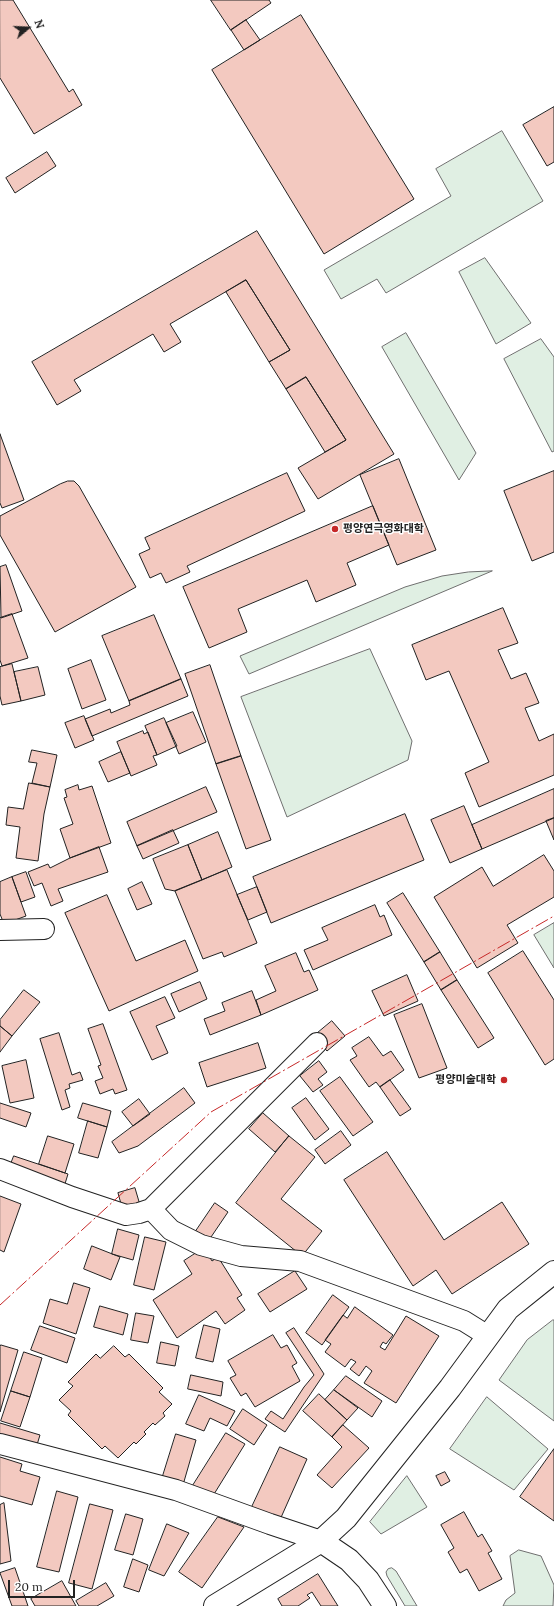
<!DOCTYPE html>
<meta charset="utf-8">
<style>
body{margin:0}
#map{position:relative;width:554px;height:1606px;overflow:hidden;background:#fff;font-family:Lora,serif}
canvas{display:block}
.north{position:absolute;left:8px;top:8px;width:40px;height:40px;-webkit-text-stroke:3px #fff;paint-order:stroke;rotate:71deg;font-size:11px;font-weight:700;line-height:16px;text-align:center;color:#222}
.north::after{content:'';display:block;margin:auto;width:14px;height:18px;background:#222;clip-path:polygon(50% 0,100% 100%,50% 72%,0 100%)}
.scale{position:absolute;left:8px;top:1580px;width:67px;height:18px;box-sizing:border-box;border:2px solid #222;border-top:0;padding-left:5px;font-size:12px;line-height:14px;white-space:nowrap;color:#222;-webkit-text-stroke:3px #fff;paint-order:stroke}
</style>
<div id="map">
<canvas width="554" height="1606"></canvas>
<div class="north">N</div>
<div class="scale">20 m</div>
</div>
<script>
const g = document.querySelector('canvas').getContext('2d');
g.lineJoin = 'round';
function fill(path, color) { g.fillStyle = color; g.fill(path, 'evenodd'); }
function trace(path, color, width, dash) { g.strokeStyle = color; g.lineWidth = width; g.lineCap = dash ? 'butt' : 'round'; g.setLineDash(dash || []); g.stroke(path); }
function label(font, color, halo, rows, align = 'center') {
  g.font = font + ' Lora,"Noto Sans KR",serif'; g.lineWidth = 3; g.setLineDash([]); g.textBaseline = 'middle'; g.strokeStyle = halo; g.fillStyle = color; for (const [text, x, y, turn = 0] of rows) {
    g.save(); g.translate(x, y); g.rotate((+turn || 0) * Math.PI / 180); g.textAlign = isNaN(turn) ? turn : align; if (halo) g.strokeText(text, 0, 0); g.fillText(text, 0, 0); g.restore();
  }
}
const green = new Path2D(`
 M502,131L543,201L386,293L377,279L341,299L324,270L451,196L436,169Z
 M485,258L531,323L496,344L459,272Z
 M406,333L476,453L459,480L382,347Z
 M541,339L554,357V451L552,452L504,359Z
 M492,571L249,674L240,656L405,587L442,576L468,572Z
 M370,649L412,741L408,760L287,817L241,697Z
 M554,923V968L534,935Z
 M553,1320H554V1421L499,1380L527,1340Z
 M487,1397L548,1449L514,1490L450,1449Z
 M407,1476L427,1507L381,1534L370,1522Z
 M519,1550L541,1556L554,1585L553,1606H503L506,1600L515,1593L510,1556Z
 M392,1568L396,1571L417,1606H405L387,1576L386,1572L388,1569Z`);
fill(green, '#e0efe3');
trace(green, '#6f6f6f', 1);
const building = new Path2D(`
 M0,0H13L69,92L73,89L82,105L34,134L0,78Z
 M211,0H269L271,3L231,30Z
 M301,15L414,199L324,254L212,70Z
 M246,20L260,40L244,50L231,30Z
 M554,107V162L547,166L523,125Z
 M47,152L56,166L15,193L6,178Z
 M257,231L394,454L318,499L298,468L346,440L306,377L286,389L269,362L290,350L246,280L170,324L181,342L164,352L153,334L74,380L81,391L57,405L32,362Z
 M246,280L290,350L269,362L226,292Z
 M306,377L346,440L325,452L286,389Z
 M0,434L24,500L2,508L0,503Z
 M399,459L436,550L397,565L360,475Z
 M554,471V552L532,561L504,491Z
 M287,473L305,511L187,566L190,572L166,583L161,573L150,578L139,554L150,549L145,538Z
 M68,481H74L79,486L136,587L55,632L0,535V516L60,484Z
 M373,506L389,545L347,563L356,585L316,602L307,580L238,609L247,632L209,648L183,587Z
 M6,565L22,611L1,618L0,567Z
 M503,608L518,643L498,650L511,679L526,673L539,703L525,708L539,741L554,734V775L479,807L465,773L489,762L449,671L426,680L412,645Z
 M12,614L28,658L2,666L0,660V618Z
 M154,615L181,679L129,701L102,636Z
 M91,660L106,700L82,709L68,669Z
 M12,664L21,701L2,705L0,696V667Z
 M210,665L241,756L216,764L185,674Z
 M38,667L45,695L21,701L14,672Z
 M181,679L188,696L92,736L85,719L110,709L111,713L130,705L129,701Z
 M193,712L206,742L179,754L166,723Z
 M84,716L94,740L75,748L65,723Z
 M164,718L177,746L157,755L145,726Z
 M143,731L144,734L148,732L157,755L153,756L157,765L131,776L117,742Z
 M32,750L57,755L50,787L32,783L37,763L29,762Z
 M121,752L130,773L108,782L99,762Z
 M241,756L271,840L246,849L216,764Z
 M29,783L50,787L44,814L38,861L16,858L20,827L6,825L8,807L23,809Z
 M78,785L79,790L92,786L111,843L70,858L60,829L73,824L64,798L67,797L65,790Z
 M206,787L217,812L137,846L127,822Z
 M554,789V818L482,849L472,825Z
 M464,806L482,849L450,863L431,820Z
 M405,814L424,860L271,923L253,877Z
 M554,818V840L546,821Z
 M173,830L179,843L143,859L137,846Z
 M218,832L232,867L202,880L188,845Z
 M188,845L202,880L175,891L165,889L153,859Z
 M99,847L108,872L58,889L63,901L51,906L42,883L34,886L28,872L48,864L50,868L70,858Z
 M544,855L554,871V897L507,925L518,943L477,968L434,897L482,867L493,886Z
 M227,870L257,943L224,957L222,952L203,959L175,891Z
 M26,872L35,897L21,902L12,877Z
 M12,877L26,916L4,924L0,914V882Z
 M142,882L152,904L137,910L128,889Z
 M257,887L267,912L248,920L237,895Z
 M403,893L440,952L424,962L387,903Z
 M107,895L136,961L185,940L198,971L109,1011L65,913Z
 M375,905L380,917L384,915L392,935L313,970L304,950L328,940L322,928Z
 M523,951L554,1000V1059L545,1065L488,973Z
 M440,952L457,980L441,990L424,962Z
 M296,953L304,972L309,970L318,990L261,1015L256,1000L276,991L265,966Z
 M407,975L418,1001L384,1016L372,991Z
 M457,980L494,1038L478,1048L441,990Z
 M200,982L207,999L179,1012L171,994Z
 M24,990L40,1002L12,1036L0,1026V1020Z
 M252,991L261,1015L210,1035L204,1019L225,1011L222,1003Z
 M165,997L175,1018L156,1026L168,1053L152,1060L130,1012Z
 M422,1004L447,1068L419,1078L394,1015Z
 M332,1021L345,1036L327,1051L314,1036Z
 M103,1024L127,1090L115,1094L113,1089L100,1094L95,1081L103,1078L98,1066L101,1065L88,1029Z
 M0,1026L12,1036L0,1052Z
 M59,1033L72,1075L80,1072L83,1080L69,1084L70,1088L65,1090L70,1107L62,1110L40,1039Z
 M369,1037L383,1056L391,1051L404,1070L380,1087L376,1082L369,1087L350,1060L357,1056L352,1048Z
 M258,1043L266,1068L207,1087L199,1063Z
 M26,1060L34,1098L10,1103L2,1066Z
 M319,1061L327,1072L318,1079L323,1085L313,1092L300,1076Z
 M340,1077L373,1122L353,1136L320,1091Z
 M390,1080L411,1109L400,1116L380,1087Z
 M184,1088L195,1103L138,1146L119,1153L112,1142Z
 M306,1098L329,1129L315,1140L292,1108Z
 M139,1099L150,1114L133,1126L122,1112Z
 M0,1103L31,1113L26,1127L0,1118Z
 M83,1103L111,1111L107,1127L78,1118Z
 M263,1113L289,1136L275,1152L249,1129Z
 M88,1121L107,1127L98,1158L79,1153Z
 M341,1131L351,1145L325,1164L315,1150Z
 M48,1136L74,1144L65,1173L39,1164Z
 M289,1136L315,1157L281,1199L322,1231L302,1256L236,1203Z
 M387,1152L444,1240L502,1202L529,1244L452,1294L436,1270L413,1286L344,1180Z
 M14,1156L68,1174L64,1187L9,1169Z
 M135,1188L140,1205L123,1211L118,1193Z
 M0,1196L21,1204L4,1252L0,1250Z
 M215,1203L228,1212L209,1240L196,1231Z
 M118,1229L139,1235L133,1260L112,1254Z
 M145,1237L166,1242L154,1290L134,1285Z
 M92,1246L120,1257L111,1280L84,1269Z
 M204,1248L212,1261L218,1257L242,1295L237,1298L245,1310L225,1324L216,1311L177,1338L153,1300L192,1274L184,1261Z
 M295,1271L307,1289L270,1312L258,1294Z
 M74,1283L90,1288L76,1334L43,1323L50,1299L67,1304Z
 M333,1295L349,1307L322,1345L306,1333Z
 M100,1306L128,1314L123,1335L94,1327Z
 M355,1307L393,1335L386,1344L383,1342L380,1347L385,1350L406,1316L439,1336L396,1403L364,1383L372,1371L366,1366L359,1376L350,1369L356,1362L351,1359L345,1367L325,1352L331,1344L325,1340L343,1315L347,1318Z
 M136,1313L154,1316L148,1343L131,1340Z
 M204,1325L220,1329L213,1362L196,1358Z
 M40,1326L75,1338L67,1363L31,1350Z
 M294,1328L324,1374L285,1432L265,1419L271,1411L283,1419L304,1387L314,1375L286,1333Z
 M273,1335L281,1348L287,1345L297,1363L292,1366L300,1381L255,1407L246,1393L241,1396L230,1378L236,1375L228,1361Z
 M161,1342L179,1346L175,1366L157,1363Z
 M1,1345L18,1350L0,1412V1347Z
 M114,1346L125,1357L129,1354L163,1388L159,1392L172,1404L163,1413L165,1416L155,1425L153,1423L144,1432L146,1434L136,1444L134,1442L118,1458L105,1446L102,1449L68,1415L71,1411L59,1400L73,1386L68,1382L96,1354L100,1358Z
 M24,1352L42,1358L30,1397L11,1391Z
 M191,1375L223,1382L221,1396L188,1389Z
 M346,1376L382,1401L372,1417L334,1390Z
 M334,1390L358,1408L347,1420L325,1400Z
 M11,1391L30,1397L20,1427L1,1421Z
 M319,1394L347,1420L332,1437L303,1411Z
 M199,1395L235,1411L227,1426L210,1418L204,1431L186,1424Z
 M243,1409L267,1425L254,1445L230,1429Z
 M0,1423L40,1435L36,1448L0,1438Z
 M343,1425L369,1448L332,1488L317,1475L342,1447L332,1437Z
 M226,1433L245,1444L211,1499L192,1487Z
 M176,1434L196,1440L183,1485L162,1479Z
 M280,1447L307,1459L279,1522L251,1509Z
 M554,1449V1521L520,1497Z
 M0,1457L22,1464L20,1471L40,1477L32,1505L0,1496Z
 M445,1472L450,1481L441,1486L436,1476Z
 M57,1491L78,1497L59,1572L37,1567Z
 M4,1503L11,1561L0,1564V1505Z
 M90,1504L113,1510L92,1589L69,1583Z
 M464,1512L478,1537L482,1534L492,1551L488,1553L502,1579L479,1591L467,1569L460,1573L448,1552L454,1548L441,1525Z
 M126,1514L143,1519L133,1555L115,1550Z
 M218,1517L244,1527L202,1588L179,1572Z
 M167,1524L189,1533L164,1576L149,1570Z
 M133,1559L148,1565L139,1592L124,1587Z
 M15,1568L28,1606H12L0,1573Z
 M318,1574L338,1606H321L312,1592L307,1595L310,1598L298,1606H282L278,1599Z
 M62,1581L76,1606H35L31,1599Z
 M106,1583L114,1596L97,1606H79L76,1601Z`);
fill(building, '#f3c9c0');
trace(building, '#222', 1);
const street = new Path2D(`
 M0,930L44,929
 M0,1169L72,1197L126,1215L139,1213L151,1209L317,1043
 M151,1209L171,1230L201,1245L241,1256L300,1261L464,1321L488,1336
 M0,1444L176,1490L270,1524L321,1541`);
const secondary = new Path2D(`
 M321,1541L349,1560L368,1580L385,1606
 M215,1606L321,1541L346,1518L450,1388L508,1309L554,1272`);
trace(street, '#222', 22);
trace(secondary, '#222', 24);
trace(street, '#fff', 20);
trace(secondary, '#fff', 22);
trace(new Path2D(`
 M0,1305L211,1112L554,916`), '#c62828', 1, [14, 3, 2, 3]);
for (const [x, y, r, color] of [
 [335,529,4,"#c62828"],
 [504,1080,4,"#c62828"]
]) { const dot = new Path2D(); dot.arc(x, y, r, 0, 2 * Math.PI); g.fillStyle = color; g.fill(dot); trace(dot, '#fff', 1.5); }
label('bold 11px', '#222', '#fff', [
 ["평양연극영화대학",343,529],
 ["평양미술대학",496,1080,"right"]
], 'left');
</script>
